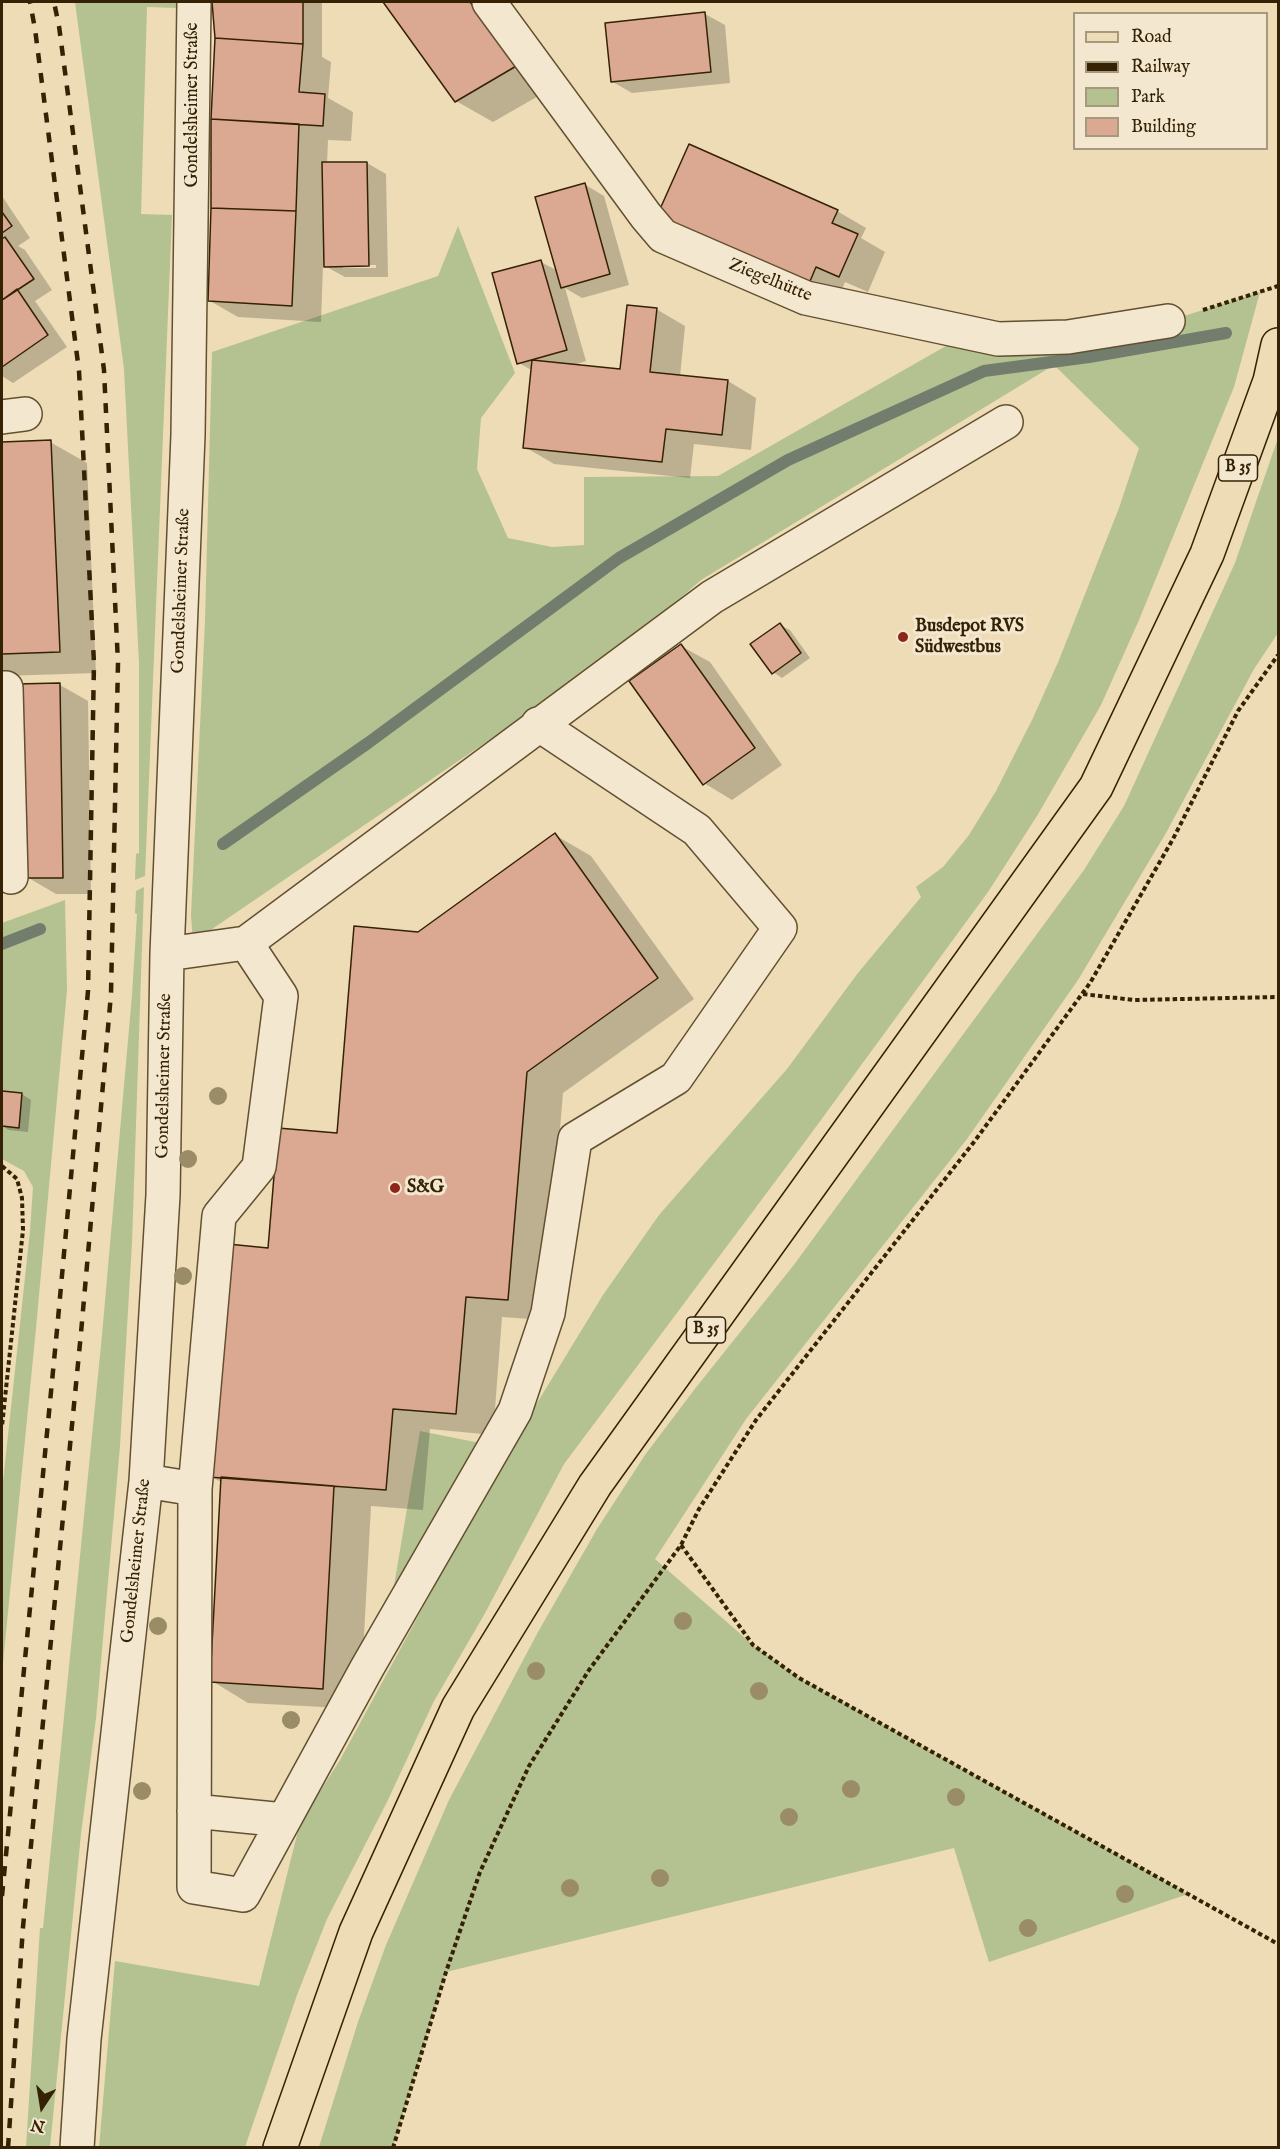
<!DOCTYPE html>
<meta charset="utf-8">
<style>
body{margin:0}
#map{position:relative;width:1280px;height:2149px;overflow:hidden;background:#eddcb5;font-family:"IM FELL English",serif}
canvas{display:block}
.frame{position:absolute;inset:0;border:3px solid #352205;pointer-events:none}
.legend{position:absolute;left:1073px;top:12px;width:195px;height:138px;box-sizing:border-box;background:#f3e8cf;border:2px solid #a7997e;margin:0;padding:8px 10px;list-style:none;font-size:18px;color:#352205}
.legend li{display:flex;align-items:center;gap:12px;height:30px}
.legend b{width:30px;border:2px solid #a7997e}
.north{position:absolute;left:12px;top:2077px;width:60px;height:60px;-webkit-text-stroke:4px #f3e8cf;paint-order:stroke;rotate:192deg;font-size:16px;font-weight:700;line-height:24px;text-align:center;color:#352205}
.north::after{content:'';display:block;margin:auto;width:21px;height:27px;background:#352205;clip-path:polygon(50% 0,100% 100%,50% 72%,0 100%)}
</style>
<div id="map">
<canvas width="1280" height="2149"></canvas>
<div class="frame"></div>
<ul class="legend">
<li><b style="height:8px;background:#eddcb5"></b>Road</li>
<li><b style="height:8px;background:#352205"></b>Railway</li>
<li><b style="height:16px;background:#b4c191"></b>Park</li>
<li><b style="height:16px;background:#dba892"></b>Building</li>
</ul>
<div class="north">N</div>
</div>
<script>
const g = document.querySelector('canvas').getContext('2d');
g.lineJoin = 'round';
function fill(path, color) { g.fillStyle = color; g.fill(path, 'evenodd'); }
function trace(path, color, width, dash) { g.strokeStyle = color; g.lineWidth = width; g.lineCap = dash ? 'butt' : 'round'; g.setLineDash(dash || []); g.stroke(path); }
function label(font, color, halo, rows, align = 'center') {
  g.font = font + ' "IM FELL English",serif'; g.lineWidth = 6; g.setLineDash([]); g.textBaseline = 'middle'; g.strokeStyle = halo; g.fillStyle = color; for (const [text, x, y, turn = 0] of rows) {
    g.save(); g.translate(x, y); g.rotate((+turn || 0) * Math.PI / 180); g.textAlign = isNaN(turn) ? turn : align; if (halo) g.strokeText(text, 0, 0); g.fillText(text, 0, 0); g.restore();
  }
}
fill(new Path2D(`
 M75,2H177L178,8L147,7L141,214L172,215L145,876L135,880L136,854L139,853V663L124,369Z
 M458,226L515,373L481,418L477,469L508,538L552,547L584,545V477L718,476L981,326L1168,321L1260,292L1234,387L1139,620L1101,705L1037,816L988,892L807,1139L564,1464L484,1615L434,1701L386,1804L327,1919L297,1995L245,2147L99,2148L115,1961L259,1986L300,1823L340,1760L509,1449L603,1295L659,1215L787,1069L858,973L921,897L916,887L943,867L969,835L996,791L1033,718L1059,660L1119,508L1139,448L1054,365L701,580L621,650L193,942L191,915L205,621L212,352L438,276Z
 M1278,438V633L1254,669L1166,833L1078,980L967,1139L746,1419L655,1559L753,1645L799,1678L1188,1894L989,1962L954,1848L446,1972L393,2147H319L358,2022L386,1945L449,1800L538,1632L597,1529L645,1455L694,1390L793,1266L934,1074L1084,870L1124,806L1235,563Z
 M144,887L132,1243L120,1446L96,1718L81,1834L50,2147H26L40,1928H43L102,1335L132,995L137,914L135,913L136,891Z
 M65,900L67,990L36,1328L2,1673V1491L30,1231L33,1187L24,1171L2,1159V923Z
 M420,1431L480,1443L394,1586Z`), '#b4c191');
fill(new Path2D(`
 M214,2H322V57L331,62L328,98L353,112L351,141L328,140L327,164L367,163L386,174L388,277H345L323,265L321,322L238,317L210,301L217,37ZM343,265H376V268H343Z
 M384,2H490L554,87L493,122L456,101Z
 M705,14L725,25L730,83L632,93L613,82Z
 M584,184L604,196L629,285L582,298L565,288L586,361L571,366L621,371L656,309L685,326L680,377L728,381L756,398L751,450L694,444L690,478L554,464L525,447L533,371L519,363L541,262L558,271Z
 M2,196L30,238L18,246L25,250L52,290L35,301L67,347L13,383L2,376Z
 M837,211L866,228L861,238L885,252L868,292L845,282L837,301L686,234Z
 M50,442L87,463L96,673L2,676V444Z
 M780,625L790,630L810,658L782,678L773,672Z
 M681,646L710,662L782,765L732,800L704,783Z
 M60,685L88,701L91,894H56L27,877Z
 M555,835L591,856L694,999L563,1093L544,1320L502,1317L493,1435L430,1429L423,1510L371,1506L360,1709L248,1703L212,1681L223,1483L210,1476L269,1249L338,1134L418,933Z
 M3,1093L22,1094L31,1100L28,1132L9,1130L2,1126Z`), '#0003');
trace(new Path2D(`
 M223,844L368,743L619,558L788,460L984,371L1089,357L1226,333
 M2,944L40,929`), '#727d6d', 12);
const building = new Path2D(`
 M212,2H303V44L215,38Z
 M383,2H470L518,65L455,102Z
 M705,12L711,72L611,82L605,23Z
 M215,38L303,44L299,92L325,94L323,126L211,119Z
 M211,119L299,124L296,211L211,208Z
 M689,144L838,210L832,223L858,234L839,277L816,267L808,286L656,218Z
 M322,162H367L369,266L324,267Z
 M585,183L610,274L561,288L535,197Z
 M211,208L296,211L292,306L208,301Z
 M2,212L12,226L2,233Z
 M5,237L34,279L2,300V239Z
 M541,260L567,350L517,364L492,273Z
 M17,289L48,335L2,367V300Z
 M627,305L657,308L650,372L728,380L722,435L666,429L662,462L523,448L532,360L620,369Z
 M51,440L60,652L2,654V442Z
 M780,623L801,653L772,674L750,644Z
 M681,644L755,748L703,785L629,681Z
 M60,683L63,878H26L16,684Z
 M555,833L658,978L527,1072L508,1300L466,1297L456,1414L393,1409L386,1490L208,1477L228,1244L268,1248L278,1128L337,1133L354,926L418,932Z
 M2,1091L22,1093L19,1128L2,1126Z
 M221,1477L334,1486L323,1689L210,1682Z`);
fill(building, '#dba892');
trace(building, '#352205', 1.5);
const minor = new Path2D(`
 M489,2L646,216L663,236L806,298L998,339L1068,337L1168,321
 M2,417L25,414
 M2,688H6L11,877
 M167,954L246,943L712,597L1006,422
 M146,1481L195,1489L219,1216L259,1167L281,996L246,943
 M195,1489L194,1887L243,1895L367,1668L515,1411L548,1313L575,1139L676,1078L780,928L697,830L538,724
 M194,1811L284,1820
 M77,2148L84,2039L146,1481L163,1195L167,954L188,435L194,2`);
const major = new Path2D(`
 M280,2148L356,1932L458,1708L595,1485L1096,787L1207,554L1270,381L1278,345`);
trace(minor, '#635031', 36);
trace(major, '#352205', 36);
trace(new Path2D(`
 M1203,310L1278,286
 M1083,994L1134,1000L1278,997
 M2,1166L17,1179L22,1198L23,1230L2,1426
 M681,1545L753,1645L799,1678L1278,1944
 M393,2148L446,1972L480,1872L529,1766L589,1670L681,1545L699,1509L756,1420L974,1142L1090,983L1173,839L1238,711L1278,655`), '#352205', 4, [4.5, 3]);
trace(minor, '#f3e8cf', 33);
trace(major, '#eddcb5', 33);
trace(new Path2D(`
 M2,1896L57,1330L88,991L94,663L79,371L35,29L30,2
 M8,2148L23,1927L81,1333L111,994L118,663L104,370L59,26L54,2`), '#352205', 4.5, [10, 10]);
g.fillStyle = '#998c67';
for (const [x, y] of [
 [218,1096],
 [188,1159],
 [183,1276],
 [683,1621],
 [158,1626],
 [536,1671],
 [759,1691],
 [291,1720],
 [851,1789],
 [142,1791],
 [956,1797],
 [789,1817],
 [660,1878],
 [570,1888],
 [1125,1894],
 [1028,1928]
]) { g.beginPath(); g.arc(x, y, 9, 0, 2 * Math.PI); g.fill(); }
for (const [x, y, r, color] of [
 [903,637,6,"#8f2418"],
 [395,1188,6,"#8f2418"]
]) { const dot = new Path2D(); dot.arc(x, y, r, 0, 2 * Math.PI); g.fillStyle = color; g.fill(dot); trace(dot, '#f3e8cf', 2); }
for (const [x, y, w] of [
 [1238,468,39],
 [706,1330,39]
]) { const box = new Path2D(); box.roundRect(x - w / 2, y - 13, w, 26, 4.5); g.fillStyle = '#f3e8cf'; g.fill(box); trace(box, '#352205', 1.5); }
label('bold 16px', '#352205', null, [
 ["B 35",1238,468],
 ["B 35",706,1330]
]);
label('18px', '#352205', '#f3e8cf', [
 ["Gondelsheimer Straße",193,105,-90],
 ["Ziegelhütte",770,281,22],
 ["Gondelsheimer Straße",182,591,-88],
 ["Gondelsheimer Straße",165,1076,-89],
 ["Gondelsheimer Straße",137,1561,-84]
]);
label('bold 18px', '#352205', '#f3e8cf', [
 ["Busdepot RVS",915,627],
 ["Südwestbus",915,648],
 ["S&G",407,1188]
], 'left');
</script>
